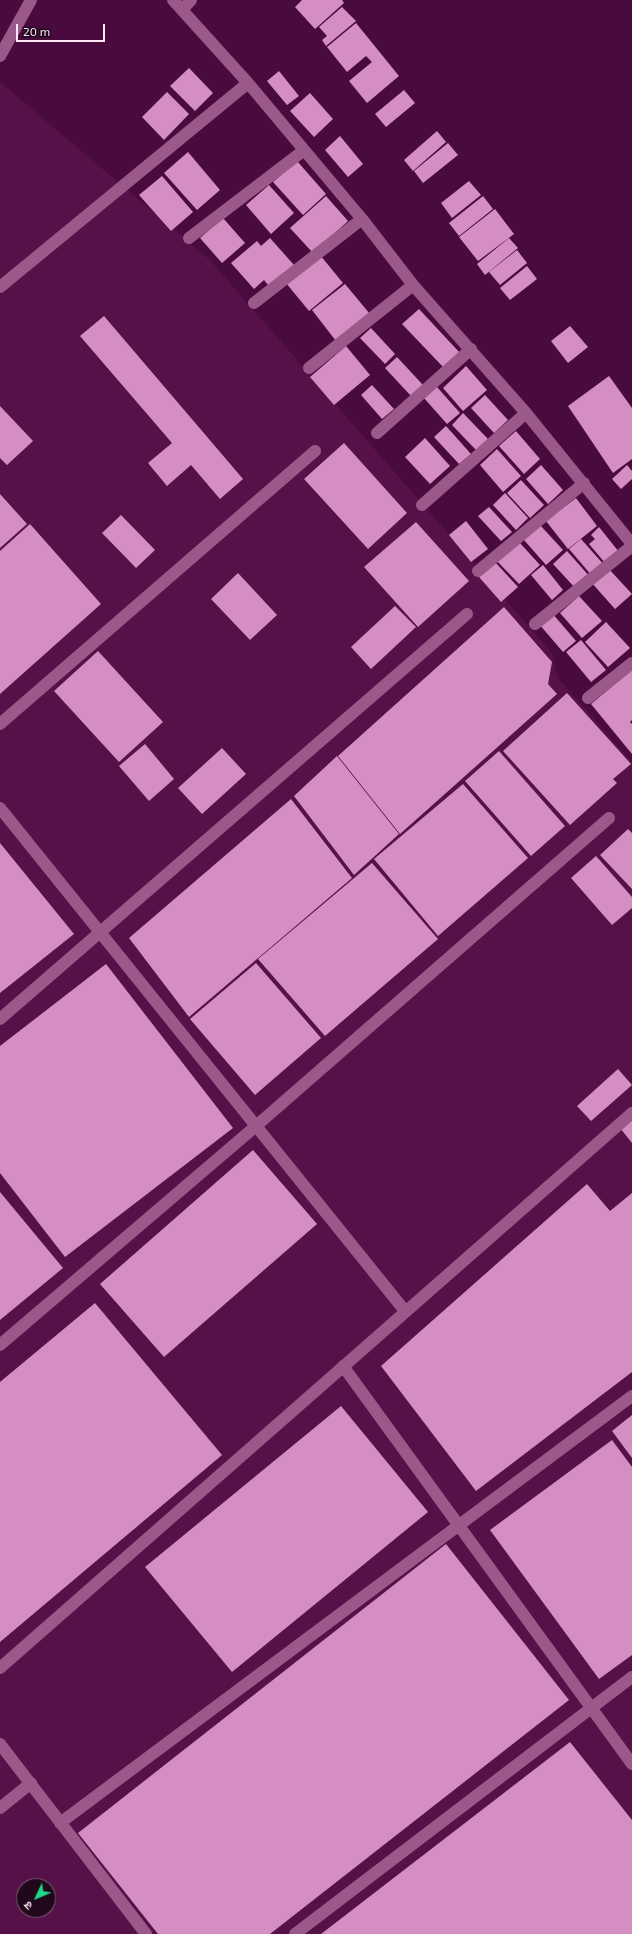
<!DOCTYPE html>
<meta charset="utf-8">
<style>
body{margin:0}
#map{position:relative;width:632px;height:1934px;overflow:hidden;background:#490b3d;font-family:"Exo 2","Noto Sans Devanagari",sans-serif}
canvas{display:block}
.north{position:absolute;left:16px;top:1878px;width:40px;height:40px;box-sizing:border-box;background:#21071b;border:1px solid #796073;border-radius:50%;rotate:226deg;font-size:11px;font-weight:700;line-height:16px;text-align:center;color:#fde6f6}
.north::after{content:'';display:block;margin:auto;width:14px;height:18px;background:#1dd988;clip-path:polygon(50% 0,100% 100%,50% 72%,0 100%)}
.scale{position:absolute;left:16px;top:24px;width:89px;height:18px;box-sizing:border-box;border:2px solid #fde6f6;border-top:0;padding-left:5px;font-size:12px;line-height:14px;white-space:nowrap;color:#fde6f6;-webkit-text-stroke:3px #21071b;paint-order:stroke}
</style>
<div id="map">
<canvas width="632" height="1934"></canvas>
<div class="north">उ</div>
<div class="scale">20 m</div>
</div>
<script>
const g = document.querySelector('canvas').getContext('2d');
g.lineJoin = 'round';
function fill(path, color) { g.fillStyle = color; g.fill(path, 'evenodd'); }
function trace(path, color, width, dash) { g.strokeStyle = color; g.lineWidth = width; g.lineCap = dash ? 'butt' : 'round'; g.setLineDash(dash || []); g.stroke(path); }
fill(new Path2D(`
 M0,82L210,260L552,653L558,678L632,762V1934H0ZM24,1886H48V1910H24Z`), '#561248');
fill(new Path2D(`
 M302,0H342L344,3L315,29L295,7Z
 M342,7L356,21L326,46L322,40L327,36L319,27Z
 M356,23L399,76L367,103L349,81L372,62L366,56L347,72L327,47Z
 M189,68L213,93L195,111L170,86Z
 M279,71L299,96L287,105L267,81Z
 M404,90L415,103L386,127L375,114Z
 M167,92L189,114L164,140L142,117Z
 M310,93L333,119L314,137L290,111Z
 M437,131L446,142L413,171L404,160Z
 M340,136L363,164L348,177L325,150Z
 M448,143L458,155L423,183L414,171Z
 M188,152L220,190L197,210L164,173Z
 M297,161L326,194L303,215L273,182Z
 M162,176L193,212L171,231L139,195Z
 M469,181L481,195L452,218L441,203Z
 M269,185L294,213L271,234L246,205Z
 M326,196L348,221L313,253L290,228Z
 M483,196L493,209L459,236L449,223Z
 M495,209L514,234L478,261L459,237Z
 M223,218L245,243L222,263L200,238Z
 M270,238L294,265L268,285L264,280L254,289L231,263L257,241L261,246Z
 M509,238L518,248L485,275L477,264Z
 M517,250L527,263L500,285L489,272Z
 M320,255L343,283L309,311L286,283Z
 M527,266L537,279L510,300L500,288Z
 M345,284L370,314L336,341L312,310Z
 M419,309L460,353L444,368L402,324Z
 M104,316L243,479L220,499L191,465L167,486L148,463L172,443L80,336Z
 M570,326L588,347L568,363L551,341Z
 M371,328L395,354L385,364L360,338Z
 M346,346L370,375L334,405L310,377Z
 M397,357L423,385L411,396L385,368Z
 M466,366L487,390L463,411L443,388Z
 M609,376L632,408V459L613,473L568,406Z
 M372,385L394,409L382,419L361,395Z
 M437,387L460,413L447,424L424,398Z
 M485,395L508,420L494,433L471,408Z
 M0,406L33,441L7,465L0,458Z
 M463,413L488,439L476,450L452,425Z
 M446,426L471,454L459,464L434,437Z
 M516,431L540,459L524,474L499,446Z
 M425,438L450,466L430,484L405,457Z
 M344,443L407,513L368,549L304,479Z
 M497,449L521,476L503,492L480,465Z
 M541,465L563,490L548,504L526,479Z
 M627,465L632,471V479L621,489L612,479Z
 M521,480L544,505L530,518L507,493Z
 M505,493L528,518L516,530L493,505Z
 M0,494L27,524L0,548Z
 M576,498L597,526L568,549L546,521Z
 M489,507L512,532L501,541L478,516Z
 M121,515L155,550L136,568L102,533Z
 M466,521L488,549L471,562L449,535Z
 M416,522L469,581L418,627L364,567Z
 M30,524L101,604L0,694V551Z
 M540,525L563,550L546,565L524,540Z
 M599,527L619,552L606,564L589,544L595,539L591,535Z
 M581,539L605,566L593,577L569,549Z
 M519,542L540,565L519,584L497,561Z
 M567,551L591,578L577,590L553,564Z
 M495,562L518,587L501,602L479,577Z
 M543,565L563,590L552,600L531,575Z
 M608,568L632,594L615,609L591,582Z
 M238,573L277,615L250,640L211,599Z
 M579,596L602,621L582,638L560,613Z
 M395,606L416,627L371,669L351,647Z
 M504,607L552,662L548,684L557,694L400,834L338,756Z
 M552,613L576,641L563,652L539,624Z
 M606,622L630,648L608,667L585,642Z
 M581,640L606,670L591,682L566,652Z
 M98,651L163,722L119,762L54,691Z
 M632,670V720L630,722L632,724V754L591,704Z
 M567,693L631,764L613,779L617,783L570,825L503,751Z
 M145,744L174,779L149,801L119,766Z
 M222,748L246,774L202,814L178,788Z
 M499,751L565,826L531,856L465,781Z
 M337,756L399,834L354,875L294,796Z
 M463,784L528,858L438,936L374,859Z
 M291,799L352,878L189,1017L129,938Z
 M628,829L632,833V889L600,855Z
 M0,843L74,934L0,993Z
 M596,856L632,897V908L612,925L571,878Z
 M372,863L438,939L325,1036L258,959Z
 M256,963L321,1038L255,1095L190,1019Z
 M106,964L233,1128L65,1257L0,1173V1046Z
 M618,1069L632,1085L591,1121L577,1106Z
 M632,1119V1143L620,1128Z
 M253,1150L317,1224L164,1357L100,1284Z
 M587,1184L610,1211L632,1193V1372L476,1491L381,1366Z
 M0,1192L63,1268L0,1320Z
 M95,1303L222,1455L0,1642V1382Z
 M341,1406L428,1512L232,1672L145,1567Z
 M632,1415V1458L612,1431Z
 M612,1440L632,1467V1655L599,1679L490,1530Z
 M446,1544L569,1700L270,1934H158L78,1833Z
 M570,1742L632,1820V1934H321Z`), '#d58ec2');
trace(new Path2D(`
 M173,0L248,83L362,219L413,285L526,413L632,544
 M182,10L191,0
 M0,56L31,0
 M189,238L303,151
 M0,287L248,83
 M254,303L362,219
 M309,368L413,285
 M377,433L471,349
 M422,505L526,413
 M478,571L584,483
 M535,624L632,546
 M588,698L632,663
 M0,724L315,451
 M0,808L405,1311
 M0,1019L467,614
 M0,1345L256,1126L609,818
 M343,1366L632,1764
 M0,1668L632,1113
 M0,1744L146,1934
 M0,1808L31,1783
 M60,1823L632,1396
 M295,1934L632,1677`), '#9b598a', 12);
</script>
